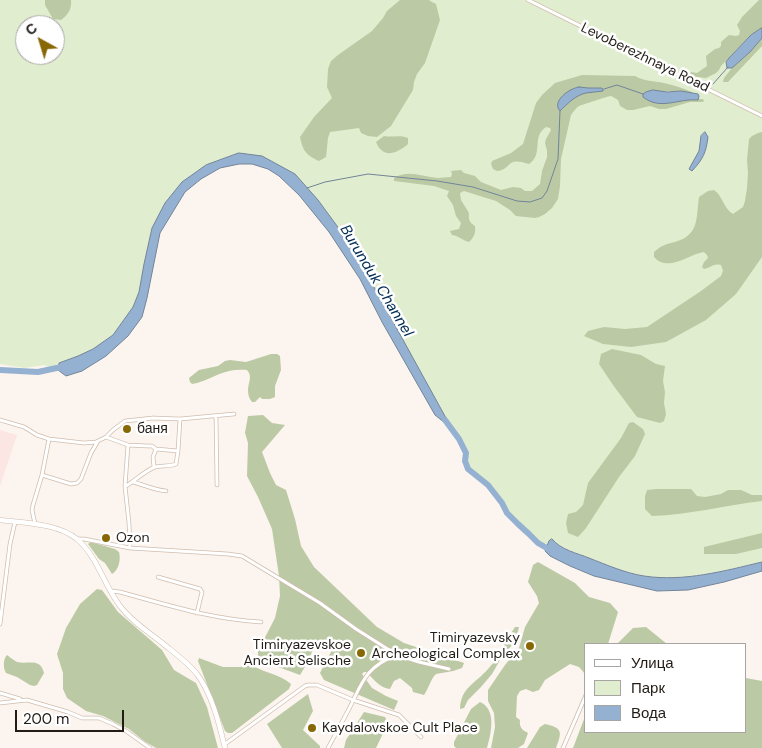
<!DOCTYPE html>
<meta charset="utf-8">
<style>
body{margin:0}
#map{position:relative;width:762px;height:748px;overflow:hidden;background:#fcf4ee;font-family:"DM Sans",sans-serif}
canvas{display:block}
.legend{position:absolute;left:584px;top:643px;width:162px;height:90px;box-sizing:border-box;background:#fff;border:1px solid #a7a4a2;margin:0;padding:6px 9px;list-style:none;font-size:15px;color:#221c16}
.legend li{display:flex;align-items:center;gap:10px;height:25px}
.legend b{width:25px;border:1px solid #a7a4a2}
.north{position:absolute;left:15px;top:15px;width:50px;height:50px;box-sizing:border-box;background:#fff;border:1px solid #a7a4a2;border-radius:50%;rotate:321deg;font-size:14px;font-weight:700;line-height:20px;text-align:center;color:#221c16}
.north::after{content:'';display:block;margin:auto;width:18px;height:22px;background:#886805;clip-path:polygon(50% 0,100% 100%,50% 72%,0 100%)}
.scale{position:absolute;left:15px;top:710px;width:109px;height:22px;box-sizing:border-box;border:2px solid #221c16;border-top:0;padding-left:6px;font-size:15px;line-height:18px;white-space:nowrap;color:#221c16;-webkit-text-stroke:4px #fff;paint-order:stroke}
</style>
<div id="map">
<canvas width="762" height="748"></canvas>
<ul class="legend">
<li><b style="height:6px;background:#fff"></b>Улица</li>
<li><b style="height:14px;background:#e1edcf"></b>Парк</li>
<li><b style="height:14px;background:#95b1d1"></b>Вода</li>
</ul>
<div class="north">С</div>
<div class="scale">200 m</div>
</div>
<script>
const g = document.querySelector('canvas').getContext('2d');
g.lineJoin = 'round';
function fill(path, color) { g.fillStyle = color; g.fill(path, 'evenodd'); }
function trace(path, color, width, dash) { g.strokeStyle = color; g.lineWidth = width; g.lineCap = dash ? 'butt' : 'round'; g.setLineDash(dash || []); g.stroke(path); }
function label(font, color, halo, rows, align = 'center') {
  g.font = font + ' "DM Sans",sans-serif'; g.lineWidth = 5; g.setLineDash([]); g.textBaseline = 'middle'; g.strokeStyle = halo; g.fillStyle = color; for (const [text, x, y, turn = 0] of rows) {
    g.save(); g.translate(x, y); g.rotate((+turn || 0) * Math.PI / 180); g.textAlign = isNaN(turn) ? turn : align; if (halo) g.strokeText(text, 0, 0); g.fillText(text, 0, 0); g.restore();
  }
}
fill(new Path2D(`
 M0,430L17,435L0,486Z`), '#fce6e4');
fill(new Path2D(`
 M0,0H762V28L751,35L726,62L727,68H732L750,52L762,38V562L707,574L670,578L644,576L617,569L567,549L556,543L548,545L546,548C539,544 535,538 529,533C521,526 512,521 507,512C501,503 496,494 489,487C483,480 474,476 469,469C464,464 467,457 465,451C460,439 451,430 446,418L358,258L340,230L318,200L295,175L262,156L206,165L152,228L144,264L139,292L133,307L113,335L93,349L78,356L59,363L51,369L45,365L24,368L0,364ZM25,25H55V55H25ZM681,91L696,95C689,103 660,105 649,101L667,92Z`), '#e1edcf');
fill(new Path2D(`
 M45,0H71C72,9 68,15 61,20L53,19L45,5Z
 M400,0H429L432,2L436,4L440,20L425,63L417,74L414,82L413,90L391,126L377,137L368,136L361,133L359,128L330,132L328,138L326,157L319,161C306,155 303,151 300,137L314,117L332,98L327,87L328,69L331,61L338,55L372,31L383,18L387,11Z
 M759,0H762V28L751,35L740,46L721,66L719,70L716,73L706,78L697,77L690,74L691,72L697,73L707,66L706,56L715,49L719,48L721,46V42L729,35L736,36L739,35L740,31L737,25L742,17Z
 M762,38V46L728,82H723L724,78L732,68L750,52Z
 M582,75L635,76C644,81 654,81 664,83C673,85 683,88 692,92L693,94C682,91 678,92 668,91C660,91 654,90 646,92L669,103L688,99H702L704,100L703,102H690L666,109H659L650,106L633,110H627L620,106L618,100C615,98 613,97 611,96C608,96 582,105 579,106C576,108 573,112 571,115L561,159L560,186L558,199L552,208L545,214L539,217L535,218L516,216L510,210L496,201L464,191L460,193L461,200L469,213C468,220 470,223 475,226C476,233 474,237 469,242C462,240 459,236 452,235L450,231L459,229L461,223L456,216L453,205L447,196L449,191L434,186L394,181V178C408,169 422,177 438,178C442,178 446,177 451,177L452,174L451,171L461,170L464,173L475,176L481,182L501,190L513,187L521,188L525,191H532L540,184L542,171L547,157V151L545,143L546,139L551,130L550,128L546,127C531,137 544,154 529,164C505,156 513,169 497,171L493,169L491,164L492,161L511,153L523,144L536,103L542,95L555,83Z
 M762,132V257L736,294L706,320L666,342L631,347L603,344L584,336L588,331L604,327L625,329L647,327L701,291L721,276L723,271L721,265C713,263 711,268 704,269L702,267L704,262L708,258L707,255L704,252C689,254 668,273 654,257V252C662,245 666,244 675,242C700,235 696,217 699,197L708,191L714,190C723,196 723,208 733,214L743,207L745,201L747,188L748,173L747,160L749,139L752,136L758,133Z
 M384,136C392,138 400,134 408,138V144C396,154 383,159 376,142Z
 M612,349L641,355L656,364L665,366L663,381L665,392L664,403L666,414L664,421L660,423L637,417L613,385L599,364L601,354Z
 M271,354H277L280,356L281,370L275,386V397L270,399H262L260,397L255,402H252C249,398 248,395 248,390C248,382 253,377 247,370C225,368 216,377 197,383L192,384L190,382L189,378L199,370L218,366L225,361L230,360L246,362Z
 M263,415L272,423L285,425L262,452L270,473L276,485L286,490L295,519L301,546L314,567L377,627L404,643L464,663L462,668L453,671L436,674C430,680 429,688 424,695L413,692L412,688L400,678L394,681L390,689C380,688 373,679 367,672H364L362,674L372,688L386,696L398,701L394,710L324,680L320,673L333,648L317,641L306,665L300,675L265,662L258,657V651L275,618L280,596L279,576L272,529L258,497L247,476L248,443L245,433L248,416Z
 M633,422L643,429L645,434L635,456L619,477L586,528L578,537L568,533L566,523L568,514L576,512L583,505L588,483L621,438L629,423Z
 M656,489H691L697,496L705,497L721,494L728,490H741L752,495H762V501C725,505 690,515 652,516L645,509V496L647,490Z
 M762,533V548L736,554H704V547Z
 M91,542L115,549L119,552C121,559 119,570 112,574L105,563L99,559L88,544Z
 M538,562L575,583L589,597L610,603L618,612L608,644H586V675L579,667L570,664L545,680L539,690L533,692L526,689L520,691L517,696L516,717L520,720C519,727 522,730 528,733L524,744L518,748H491L495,727L494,713L488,701V690L505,665L519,648L525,627L539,603L537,596L528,582L533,565Z
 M97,589L102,590L118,612L162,650L174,670L196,683L207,707L218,748H156L144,741L129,729L103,716L86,711L67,698L63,689V673L57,654L66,628L80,604Z
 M515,627H519L517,635L512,645L500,660L492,674L481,687L468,700L464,708L460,709C461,687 475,684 488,669C499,658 506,640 515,627Z
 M646,627L667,644H617L633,628Z
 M7,655C10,657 13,660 17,662C28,665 40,657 44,673L37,685L34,686L30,685L17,677L6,673C3,668 3,659 7,655Z
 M199,658L223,667H239L252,665C264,673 280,674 291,684L289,689L232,733H228L225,731L198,661Z
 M746,678L762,681V748H573L586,714V732H746Z
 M308,694L313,711L303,730L320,746V748H282L267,724Z
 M480,702C497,709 491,734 487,748H456L454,746V742L471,709Z
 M364,712L385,717L388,723L376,748H344L346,740Z
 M545,724C563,728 562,732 556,748H527L540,727Z`), '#bbcaa4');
const water = new Path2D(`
 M762,28V38L750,52L732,68H727L726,62L729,58L751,35Z
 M579,87L588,88H601L603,89V91C597,92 592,92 586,93C576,95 567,104 560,111C551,101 570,88 579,87Z
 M653,90L667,92L681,91L698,94L699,96L698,100C678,98 661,111 643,97V94L646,92Z
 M705,132L708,137C706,153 703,159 692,171L689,169L699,151L701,136Z
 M239,153L262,156L295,174L318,200L340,230L358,258L446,418L450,427L435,415L382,322L360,279L329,232L299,195L279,176L268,169L252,164H239L220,168L201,179L185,192L160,233L147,298L142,317L128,336L106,356L82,371L66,376L58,370L59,363L78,356L93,349L113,335L133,307L139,292L144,264L152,228L165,203L182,182L206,165Z
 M552,539C561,550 577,553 589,558C607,565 625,573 644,576C684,582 724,571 762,562V571L724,582L688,590L657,591L594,576L570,566L550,556L545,551L549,541Z`);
fill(water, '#95b1d1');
trace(water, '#728499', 1);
trace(new Path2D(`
 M713,84L728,67
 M604,89L617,85L643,94
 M307,188L325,182L368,174L437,181L473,187L517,201L530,202L542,198L547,191L558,159L560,111`), '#728499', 1);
trace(new Path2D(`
 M0,370L38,372L66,366
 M445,420L459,439L466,453L465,461L468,469L488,485L502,503L507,513L518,524L529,534L538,543L552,551`), '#95b1d1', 6);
const street = new Path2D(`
 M528,0L762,116
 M216,416L217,485
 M0,420L24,427L37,435L49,439L84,443L96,442L106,437L128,445L148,446H152L156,449L178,451
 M106,437L113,430L125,421L153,418L180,419L234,414
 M128,445L125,486L129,523L130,548
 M154,467L153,457L156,449
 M42,475L71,484L77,483L81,479L91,453L98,441
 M133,482C144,485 154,490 166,491
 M126,486C134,481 148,469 155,467C162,465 169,467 176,464L178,451L180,419
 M35,524L32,510L33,505L42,475L49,439
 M77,539H84L130,548L228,554L242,556L320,603L356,629L397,655L419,662L449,669
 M158,577L200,589L202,592L197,613
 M110,591L120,592C168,605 210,619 261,622
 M0,624L10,544L15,522
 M0,693L20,699
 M0,703L27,700L68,712L82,718H99L113,724L126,731L150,748
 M225,744L305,686L308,685H317L353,700L399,715L421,737
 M328,748C335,735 342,722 349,709C362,683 366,666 397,655
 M563,748L586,695`);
const secondary = new Path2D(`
 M0,520C24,523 57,523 77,539C97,556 104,585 120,606C132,622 150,633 166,646C176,654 188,663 197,674C212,694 219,723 225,748`);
trace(street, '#d0bdae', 4.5);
trace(secondary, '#d0bdae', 5.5);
trace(street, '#fff', 3);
trace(secondary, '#fff', 4.5);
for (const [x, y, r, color] of [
 [127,429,5,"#886805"],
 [106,538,5,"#886805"],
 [530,646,5,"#886805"],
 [361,653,5,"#886805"],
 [312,728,5,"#886805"]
]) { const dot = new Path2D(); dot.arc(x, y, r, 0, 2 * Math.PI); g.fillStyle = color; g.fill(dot); trace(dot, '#fff', 2); }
label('14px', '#221c16', '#fff', [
 ["Levoberezhnaya Road",645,58,26]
]);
label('14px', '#221c16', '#fff', [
 ["баня",137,429],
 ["Ozon",116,538],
 ["Timiryazevsky",520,638,"right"],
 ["Archeological Complex",520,654,"right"],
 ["Timiryazevskoe",351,645,"right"],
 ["Ancient Selische",351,661,"right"],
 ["Kaydalovskoe Cult Place",322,728]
], 'left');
label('italic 15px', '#002d55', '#fff', [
 ["Burunduk Channel",376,281,59]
]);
</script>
